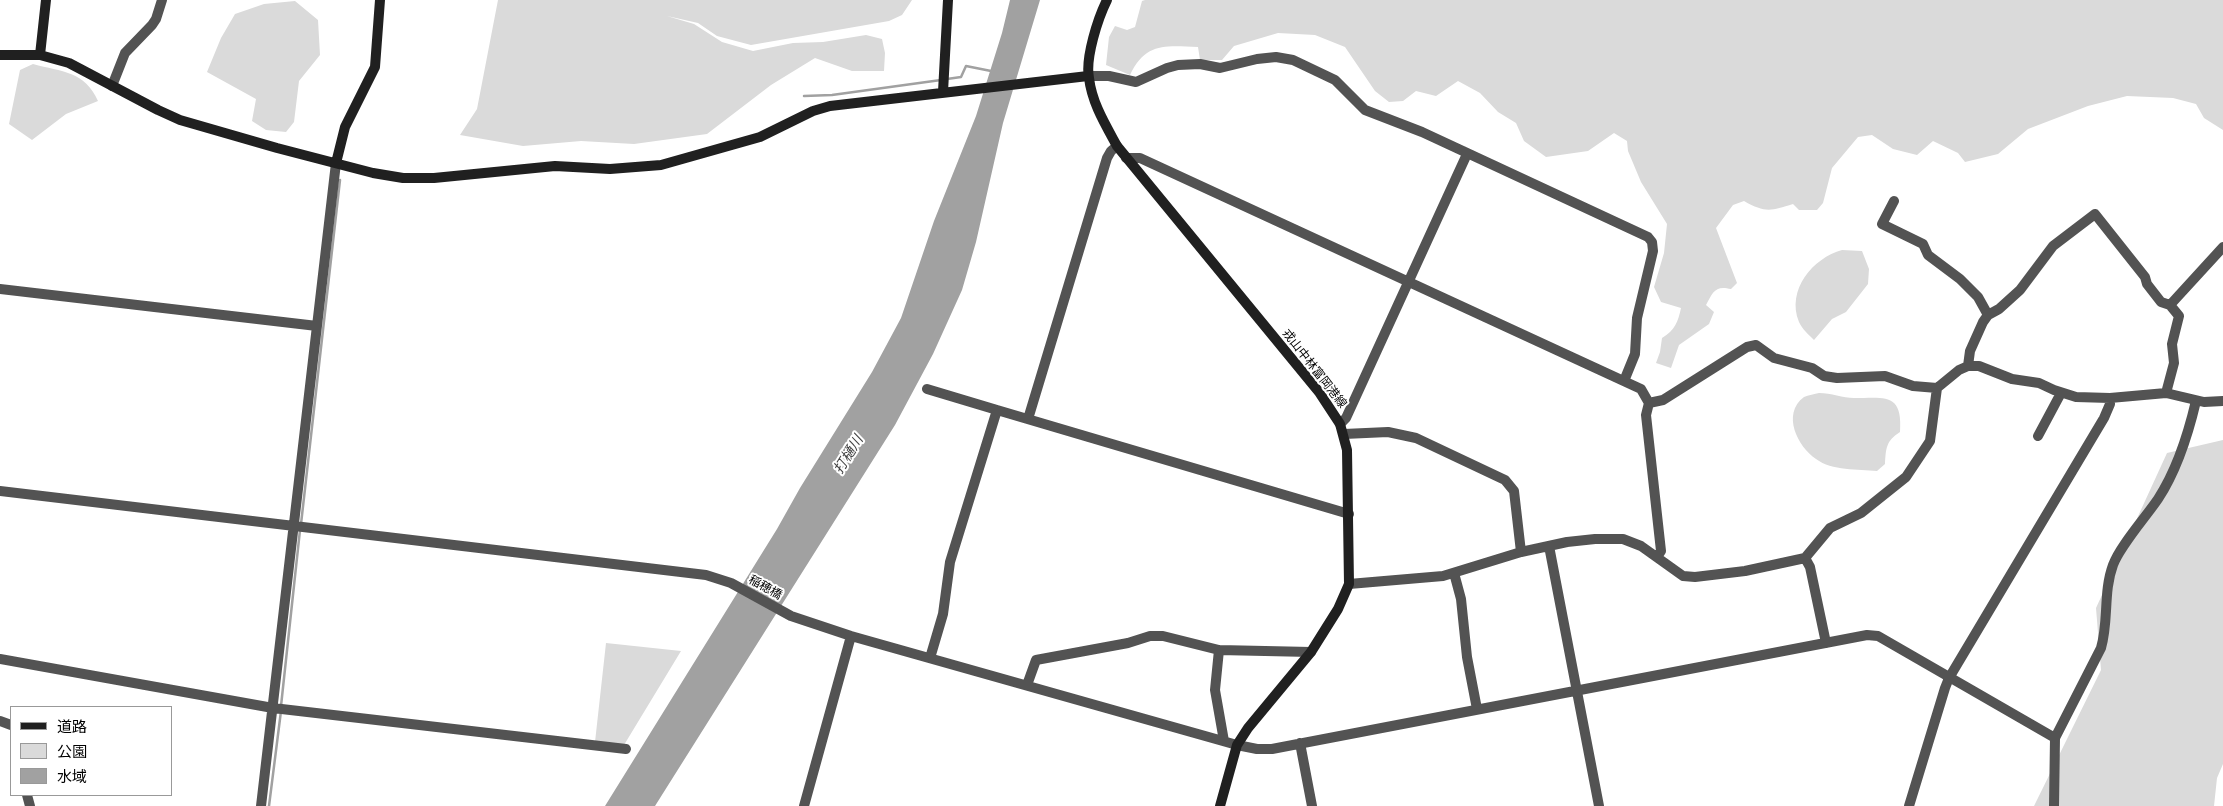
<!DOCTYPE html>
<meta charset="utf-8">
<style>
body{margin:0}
#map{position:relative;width:2223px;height:806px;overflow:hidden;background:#fff;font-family:"DejaVu Sans","Noto Sans JP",sans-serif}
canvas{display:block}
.legend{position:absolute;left:10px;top:706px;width:162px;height:90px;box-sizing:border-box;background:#fff;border:1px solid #999;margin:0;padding:6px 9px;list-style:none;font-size:15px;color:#000}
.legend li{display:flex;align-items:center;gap:10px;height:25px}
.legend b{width:25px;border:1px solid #999}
</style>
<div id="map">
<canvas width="2223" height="806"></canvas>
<ul class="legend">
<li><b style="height:6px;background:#202020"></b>道路</li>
<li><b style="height:14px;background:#dadada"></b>公園</li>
<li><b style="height:14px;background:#a1a1a1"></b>水域</li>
</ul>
</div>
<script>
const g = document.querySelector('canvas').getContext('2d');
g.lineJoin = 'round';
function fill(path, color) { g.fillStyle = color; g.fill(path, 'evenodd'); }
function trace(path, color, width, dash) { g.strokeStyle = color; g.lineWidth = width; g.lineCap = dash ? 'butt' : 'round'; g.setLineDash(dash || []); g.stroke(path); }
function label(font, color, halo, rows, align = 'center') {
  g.font = font + ' "DejaVu Sans","Noto Sans JP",sans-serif'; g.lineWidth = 4; g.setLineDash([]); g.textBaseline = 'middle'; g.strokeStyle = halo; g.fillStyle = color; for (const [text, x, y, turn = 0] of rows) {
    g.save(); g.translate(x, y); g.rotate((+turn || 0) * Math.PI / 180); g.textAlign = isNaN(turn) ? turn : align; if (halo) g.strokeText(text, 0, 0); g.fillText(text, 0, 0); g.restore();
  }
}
fill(new Path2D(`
 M498,0H912L902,15L889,21L751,45L717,36L698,23L667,16L694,24L722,42L753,51L793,43L823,42L866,35L882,39L885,53L884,71H852L815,58L771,85L707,134L634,144L581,141L523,146L460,135L477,109Z
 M1145,0H2223V130L2204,118L2196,104L2173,98L2127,96L2088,106L2028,129L1998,154L1965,162L1958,153L1933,141L1917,155L1893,149L1872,135L1858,137L1832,168L1823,203L1817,210H1799L1793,204C1771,211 1765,213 1744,201L1733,205L1716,228L1737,283L1731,289C1715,285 1713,292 1706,305L1714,312L1709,324L1679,345L1671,368L1656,363L1660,352L1662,338C1675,330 1678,322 1681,308L1661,302L1654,287L1664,253L1667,224L1641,182L1628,151L1627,141L1614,133L1588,151L1546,157L1524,141L1516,123L1498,112L1480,93L1458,81L1436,96L1416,91L1403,101L1389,102L1375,91L1345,47L1315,35L1278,33L1234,46L1222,60H1200L1198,47C1165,46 1146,42 1130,75L1106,65L1109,37L1115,26L1127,30L1135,27L1142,1Z
 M295,1L318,20L320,55L299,81L294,122L286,132L266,130L252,121L256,99L207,72L221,38L235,14L264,4Z
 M33,64C62,72 85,71 98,101L66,114L32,140L9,124L20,70Z
 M1842,250L1862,251L1869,269L1868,284L1846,312L1832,319L1814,340C1809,335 1802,329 1799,322C1786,290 1813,258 1842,250Z
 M1819,393C1831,393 1843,398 1854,398C1884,398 1903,392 1900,432C1886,441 1886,448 1885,464L1877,471C1858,469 1832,471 1816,459C1798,447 1781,414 1804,397C1808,395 1815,394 1819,393Z
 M2223,440V764L2217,778L2214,806H2034L2101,670L2096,608L2167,453Z
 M606,643L681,651L624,745L595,742Z`), '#dadada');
fill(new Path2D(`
 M1010,0H1040L1003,123L976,242L962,290L933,354L895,425L655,806H605L777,529L800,488L872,372L901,318L934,221L976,116L1002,33Z`), '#a1a1a1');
trace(new Path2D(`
 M947,79L961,77L966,66L991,71
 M804,96L832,95L941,80
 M301,524L340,180
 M281,706L300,530
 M269,806L281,711`), '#a1a1a1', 2.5);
trace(new Path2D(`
 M1088,76H1109L1136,82L1167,68L1178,65L1200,64L1220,68L1257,59L1276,57L1293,60L1335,80L1365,110L1422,132L1648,237L1652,242L1653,251L1637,318L1635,354L1624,381
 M112,86L125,53L152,25L156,19L162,0
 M1126,158H1140L1641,389L1649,403L1646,415L1661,551L1657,557
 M1894,201L1882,224L1923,244L1928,255L1960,279L1978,297L1988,315
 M0,289L317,326
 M2170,305L2223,247
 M1968,366L1970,351L1983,322L1988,315L1999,309L2020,290L2053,246L2095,214L2145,277L2147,284L2161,302L2170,305L2179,316L2172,344L2174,363L2166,393
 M927,389L997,410
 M1649,403L1663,400L1747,347L1756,345L1774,358L1812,368L1824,376L1837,378L1885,376L1913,386L1937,388
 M1028,419L1107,158L1111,151L1117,146
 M1340,424L1346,418L1467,154
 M1344,434L1388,432L1416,438L1505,480L1514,491L1521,552
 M2038,436L2061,393
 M0,491L706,575L731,583L791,616L851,636L1237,745L1257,749H1272L1867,635L1878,636L2055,738
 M1549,546L1599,806
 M1805,558L1810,567L1826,643
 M1454,573L1461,599L1467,657L1477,709
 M1349,584L1443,576L1521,552L1567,542L1595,539H1623L1641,546L1683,576L1695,577L1745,571L1805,558L1830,528L1861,513L1906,477L1930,441L1937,388L1959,370L1968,366H1979L2012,379L2039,383L2054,390L2076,397L2110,398L2166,393L2204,402L2223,401
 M1219,650L1215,690L1224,741
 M930,658L943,614L950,562L997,410L1349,514
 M0,659L273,708L626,749
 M1027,685L1036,660L1128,643L1150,636H1163L1219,650L1311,652
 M0,721L11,725
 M1300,743L1312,806
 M27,795L30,806
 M261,806L336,163
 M804,806L851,636
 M1909,806L1945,688L1949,678L2104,418L2110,404V398
 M2054,806L2055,738L2101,648C2109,621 2103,592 2113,565C2120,546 2145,518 2158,499C2177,470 2188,435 2196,401`), '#535353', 10);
trace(new Path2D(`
 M1107,0C1098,18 1085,58 1089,78C1092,103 1105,124 1117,146L1319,392L1340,424L1347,450L1349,584L1338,609L1311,652L1248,728L1237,745L1220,806
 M0,55H40L69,63L158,110L180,120L277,148L373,173L403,178H434L555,166L610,169L661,165L760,137L813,111L830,106L1088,76
 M40,55L46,0
 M943,92L948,0
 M336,163L345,127L375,67L380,0`), '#202020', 10);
label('12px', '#000', '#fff', [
 ["戎山中林富岡港線",1314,369,52],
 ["稲穂橋",765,588,29]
]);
label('italic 14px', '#424242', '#fff', [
 ["打樋川",849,455,-58]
]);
</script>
